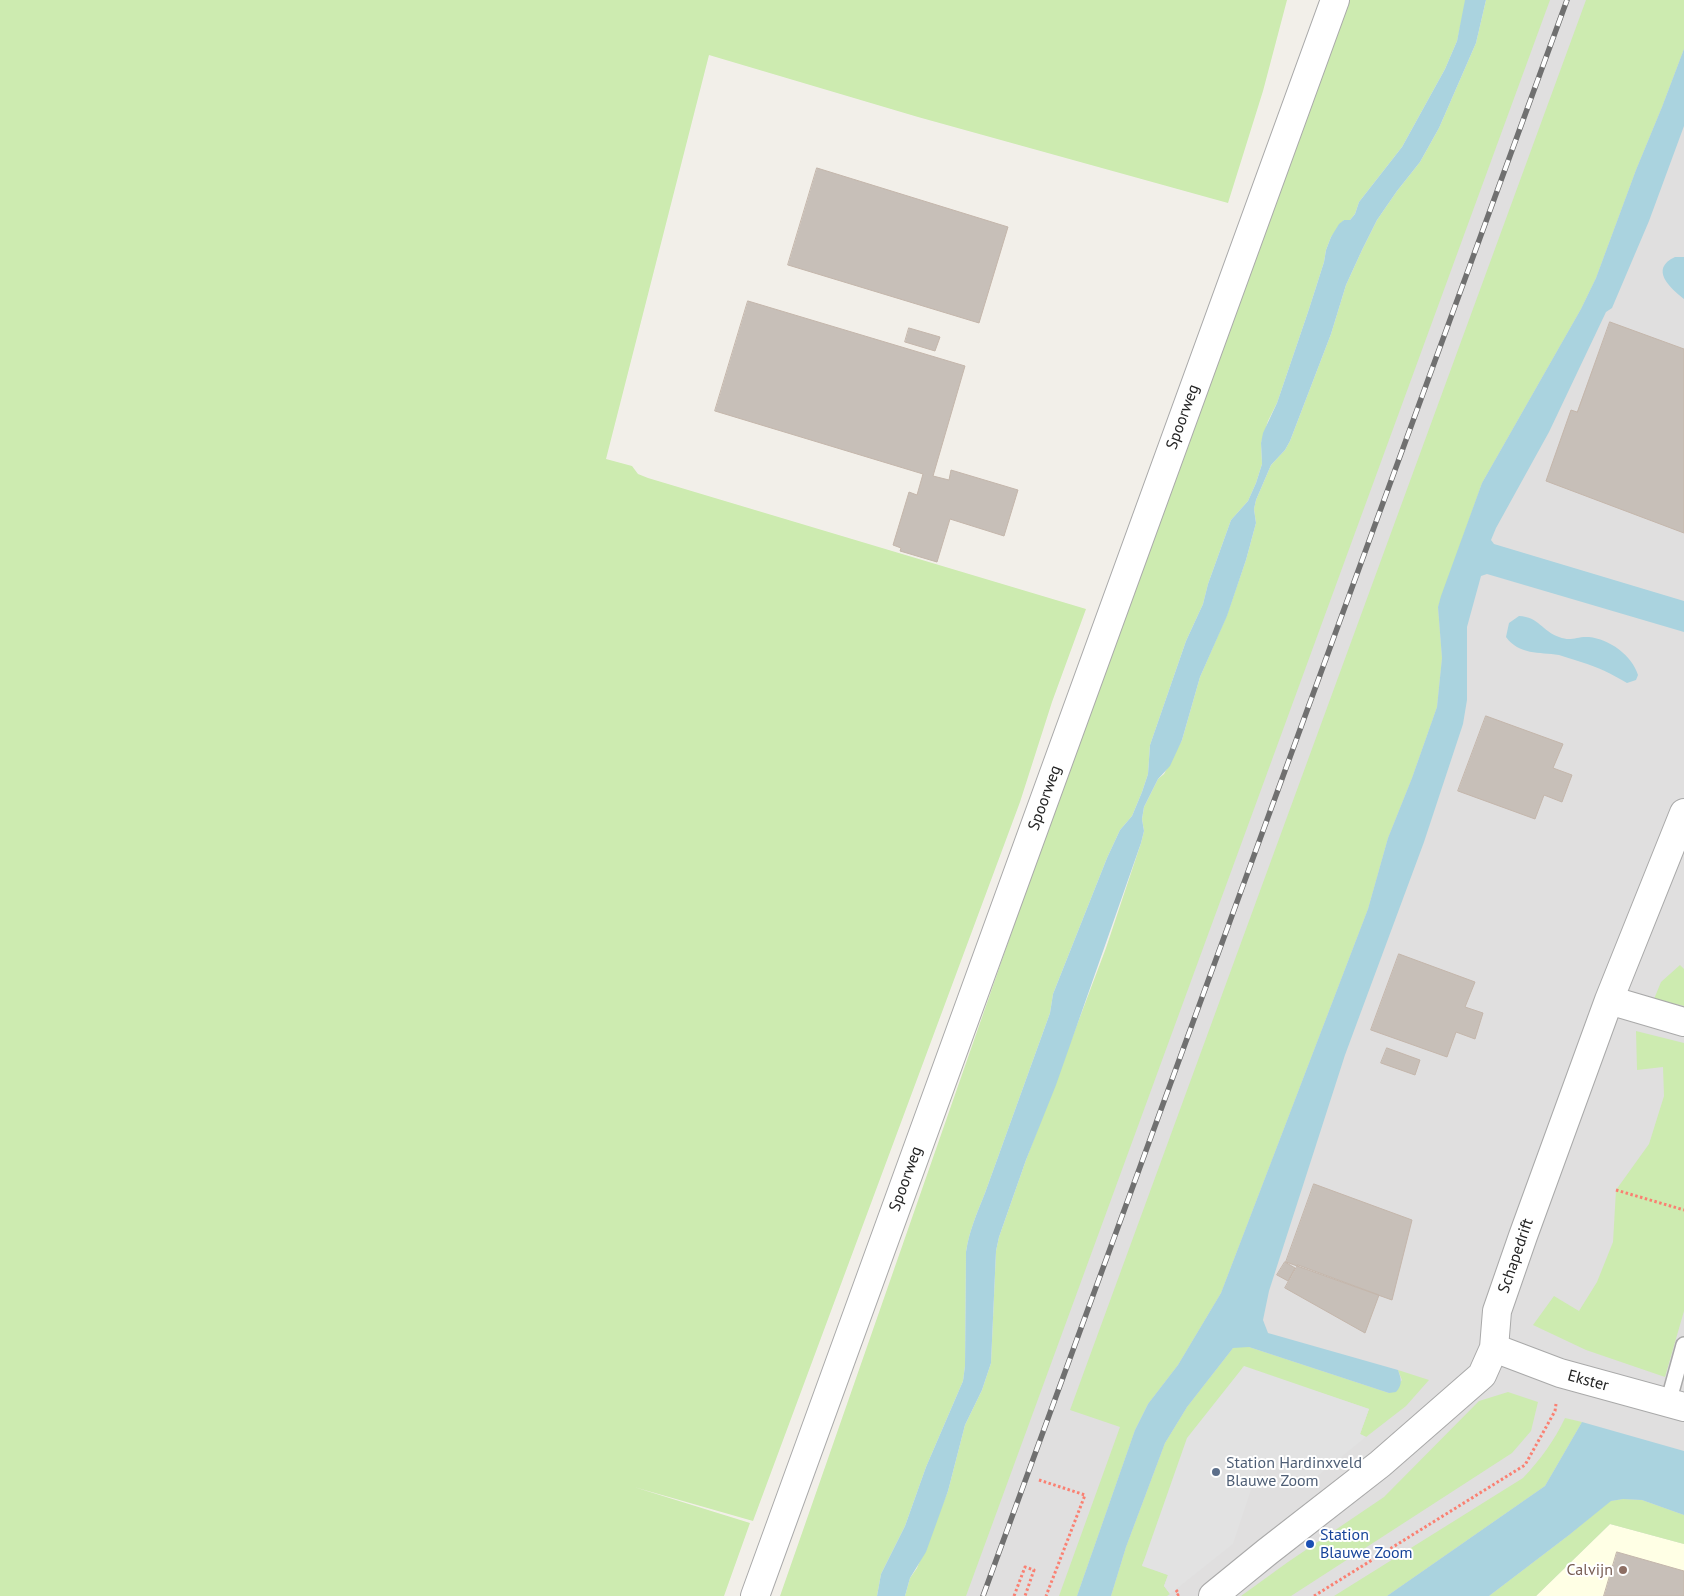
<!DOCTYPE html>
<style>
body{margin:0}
canvas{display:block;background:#f2efe9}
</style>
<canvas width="1684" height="1596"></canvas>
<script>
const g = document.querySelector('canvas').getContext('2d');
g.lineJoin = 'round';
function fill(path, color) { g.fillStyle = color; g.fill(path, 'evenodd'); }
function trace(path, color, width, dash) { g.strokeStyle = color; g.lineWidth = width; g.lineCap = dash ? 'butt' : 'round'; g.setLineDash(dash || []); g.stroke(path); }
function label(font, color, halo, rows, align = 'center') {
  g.font = font + ' "PT Sans",sans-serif'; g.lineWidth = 4; g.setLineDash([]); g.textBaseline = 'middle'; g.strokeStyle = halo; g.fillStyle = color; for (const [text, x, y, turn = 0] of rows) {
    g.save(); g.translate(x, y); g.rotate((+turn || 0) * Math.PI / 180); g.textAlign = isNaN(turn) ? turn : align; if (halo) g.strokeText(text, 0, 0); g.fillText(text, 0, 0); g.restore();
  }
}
fill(new Path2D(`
 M1520,0H1684V1596H938Z`), '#e0dfdf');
fill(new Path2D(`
 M1610,1524L1684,1544V1596H1536Z`), '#ffffe5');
fill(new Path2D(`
 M0,0H1287L1263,91L1228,203L918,117L709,55L606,459L632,466L638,474L648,478L1086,609L1052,702L1020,802L753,1521L634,1487L750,1523L724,1596H0Z
 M1337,0H1465V5L1457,41L1445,69L1402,147L1359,202L1355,214L1350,220H1344L1331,237L1326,250L1324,262L1309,309L1277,403L1268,421L1261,443L1262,464L1256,483L1248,501L1231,520L1208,584L1203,604L1186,641L1150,745L1148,774L1142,792L1132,816L1120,830L1107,858L1053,994L1050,1013L985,1193C977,1213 969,1231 966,1252L965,1366L963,1381L926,1467L905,1526L881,1574L877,1596H780Z
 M1486,0H1550L966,1596H905L910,1578L917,1568L948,1491L965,1425L982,1390L991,1363L996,1251L999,1237L1026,1160L1106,948L1141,843L1144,831L1142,819L1144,807L1158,779L1164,774L1182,740L1200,677L1227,615L1246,560L1256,523L1254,509L1256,500L1271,465L1285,450L1290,441L1331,334L1346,285L1362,250L1377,220L1397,191L1420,162L1439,128L1476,43Z
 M1586,0H1684V49L1662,107L1636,170L1596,278L1581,309L1482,483L1438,607L1442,658L1437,707L1412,778L1388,838L1368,909L1221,1293L1178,1365L1148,1404L1135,1430L1077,1596H1059L1120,1427L1070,1410Z
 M1680,965L1684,969V1006L1654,999L1661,982Z
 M1636,1031L1684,1043V1311L1665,1377L1586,1350L1533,1325L1554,1296L1579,1311L1597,1282L1613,1242L1616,1190L1649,1144L1664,1096L1663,1067L1637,1070Z
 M1239,1346L1249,1347L1389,1393L1402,1380L1398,1370L1429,1380L1406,1406L1366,1437L1360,1434L1369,1409L1243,1367L1142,1565L1168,1575L1164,1586L1170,1594L1167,1596H1111L1126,1547L1165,1443L1187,1407L1233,1348Z
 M1508,1392L1538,1402L1531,1431L1512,1453L1291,1596H1241L1288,1562L1384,1497L1479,1401Z
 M1565,1418L1582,1422L1545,1486L1387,1596H1334L1523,1478C1541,1459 1554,1441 1565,1418Z
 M1623,1499L1642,1500L1684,1515V1544L1610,1524L1536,1596H1489L1569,1535L1610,1501Z`), '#cdebb0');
fill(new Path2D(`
 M1244,1366L1369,1409L1360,1434L1366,1437L1310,1482L1260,1463L1233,1544L1170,1594L1164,1586L1168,1575L1142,1566L1187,1438Z`), '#e2e2e2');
fill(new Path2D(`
 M1465,0H1486L1476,43L1439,128L1420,162L1397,191L1377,220L1362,250L1346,285L1331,334L1290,441L1285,450L1271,465L1256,500L1254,509L1256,523L1246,560L1227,616L1200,677L1182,740L1170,766L1158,779L1144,807L1142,819L1144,831L1141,843L1056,1085L1026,1160L999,1237L996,1251L991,1363L982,1390L965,1425L948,1491L926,1552L910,1578L905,1596H877L881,1574L905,1526L926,1467L963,1381L965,1366L966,1252C969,1231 977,1213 985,1193L1050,1013L1053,994L1107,858L1120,830L1132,816L1142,792L1148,774L1150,745L1186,641L1203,604L1208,584L1231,520L1248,501L1256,483L1262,464L1261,443L1263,433L1277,403L1309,309L1324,262L1326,250L1331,237L1339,224L1344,220H1350L1355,214L1359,202L1402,147L1445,69L1457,41Z
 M1684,49V126L1649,221L1612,308L1606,312L1549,432L1496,528L1491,540L1494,544L1684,601V632L1487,574L1481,576L1467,627V700L1463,724L1424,842L1345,1055L1269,1291L1263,1320L1268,1333L1398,1370C1401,1379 1403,1384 1396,1392L1389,1393L1249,1347L1233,1348L1187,1407L1165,1443L1126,1547L1111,1596H1077L1135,1430L1148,1404L1178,1365L1221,1293L1368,909L1388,838L1412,778L1437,707L1442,658L1438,607L1441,596L1482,483L1581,309L1596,278L1636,170L1662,107Z
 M1675,257H1684V299C1670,288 1649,269 1675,257Z
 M1519,616C1539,617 1542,631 1559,637C1572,642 1576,636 1589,637C1609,639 1632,655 1638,675L1636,680L1627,683C1612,674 1598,667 1581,662C1574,660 1566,657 1559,655C1539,652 1519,655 1506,637L1509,623Z
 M1582,1422L1684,1451V1515L1642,1500L1623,1499L1611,1501L1569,1535L1489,1596H1387L1545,1486Z`), '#aad3df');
const building = new Path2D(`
 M817,168L1008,227L979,323L788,265Z
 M748,301L965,366L933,476L949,480L951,470L1018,490L1004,536L950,519L937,562L900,551L901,548L893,545L909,492L917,495L923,474L715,411Z
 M1610,322L1684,349V533L1546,481L1571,410L1577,412Z
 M909,328L940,337L935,351L905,342Z
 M1486,716L1563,744L1553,768L1572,775L1562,802L1544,795L1535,819L1458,791Z
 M1399,954L1475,982L1465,1007L1483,1013L1475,1039L1456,1032L1447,1057L1371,1030Z
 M1387,1048L1420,1060L1415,1075L1381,1063Z
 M1314,1184L1412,1220L1392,1300L1286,1262Z
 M1285,1262L1295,1268L1288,1281L1277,1275Z
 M1298,1265L1379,1295L1365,1333L1285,1288Z
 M1617,1552L1684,1571V1596H1604Z`);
fill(building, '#c7bfb8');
trace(building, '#c4b6ab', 1);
const service = new Path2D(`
 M1668,1403L1684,1345`);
const minor = new Path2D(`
 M1609,1000L1684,1022
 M1494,1348L1560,1373L1684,1407
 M755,1596L1335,0
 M1213,1596L1267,1552L1380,1464L1482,1375L1494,1348L1497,1311L1523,1236L1609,1000L1684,813`);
trace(service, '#a9a9a9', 18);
trace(minor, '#a9a9a9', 30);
trace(new Path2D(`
 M1616,1190L1684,1210
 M1039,1480L1085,1495L1046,1596
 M1176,1590L1179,1594L1176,1596
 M1014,1596L1025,1567L1034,1570L1025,1596
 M1314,1596L1525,1465L1555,1411L1556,1404`), '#fa8072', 3, [2.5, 2.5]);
trace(service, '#fff', 15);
trace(minor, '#fff', 28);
const rail = new Path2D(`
 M983,1596L1567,0`);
trace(rail, '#707070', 5.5);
trace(rail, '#fff', 4, [11]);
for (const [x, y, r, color] of [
 [1216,1472,5,"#5c6f8a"],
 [1310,1544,5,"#1a4fb4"],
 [1623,1570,5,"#8d6e63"]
]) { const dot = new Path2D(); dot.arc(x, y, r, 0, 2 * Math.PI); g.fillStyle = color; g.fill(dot); trace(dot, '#fff', 2); }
label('16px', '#222', '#fff', [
 ["Spoorweg",1183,417,-70],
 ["Spoorweg",1045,798,-70],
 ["Spoorweg",906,1179,-70],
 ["Schapedrift",1516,1256,-71],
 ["Ekster",1588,1381,15]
]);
label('16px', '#4e5e75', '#fff', [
 ["Station Hardinxveld",1226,1463],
 ["Blauwe Zoom",1226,1481]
], 'left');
label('16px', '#164399', '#fff', [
 ["Station",1320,1535],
 ["Blauwe Zoom",1320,1553]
], 'left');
label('16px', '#785e54', '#fff', [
 ["Calvijn",1613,1570]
], 'right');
</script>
